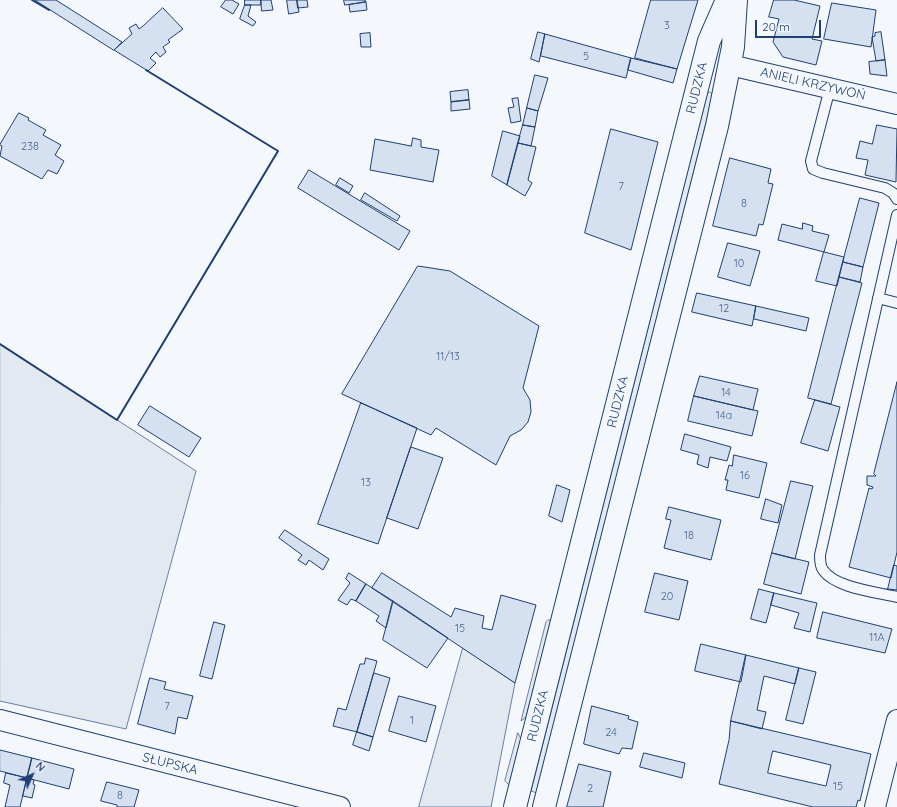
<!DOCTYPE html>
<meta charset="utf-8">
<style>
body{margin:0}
#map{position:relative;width:897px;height:807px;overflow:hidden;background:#f4f7fb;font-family:Quicksand,sans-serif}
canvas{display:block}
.north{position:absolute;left:12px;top:755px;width:40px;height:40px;-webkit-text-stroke:3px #f4f7fb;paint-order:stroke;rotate:45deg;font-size:11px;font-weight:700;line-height:16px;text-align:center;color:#1d3f73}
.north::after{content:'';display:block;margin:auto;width:14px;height:18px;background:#1d3f73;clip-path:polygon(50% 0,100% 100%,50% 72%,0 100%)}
.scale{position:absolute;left:755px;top:20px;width:66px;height:18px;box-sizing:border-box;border:2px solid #1d3f73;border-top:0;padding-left:5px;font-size:12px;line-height:14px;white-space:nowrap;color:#1d3f73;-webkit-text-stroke:3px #f4f7fb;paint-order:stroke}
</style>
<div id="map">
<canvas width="897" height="807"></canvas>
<div class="north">N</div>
<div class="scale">20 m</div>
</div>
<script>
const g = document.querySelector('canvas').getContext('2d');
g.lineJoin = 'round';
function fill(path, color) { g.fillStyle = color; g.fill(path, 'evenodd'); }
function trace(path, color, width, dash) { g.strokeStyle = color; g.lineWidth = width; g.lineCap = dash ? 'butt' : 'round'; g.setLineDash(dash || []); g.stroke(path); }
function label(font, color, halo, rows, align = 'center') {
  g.font = font + ' Quicksand,sans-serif'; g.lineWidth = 3; g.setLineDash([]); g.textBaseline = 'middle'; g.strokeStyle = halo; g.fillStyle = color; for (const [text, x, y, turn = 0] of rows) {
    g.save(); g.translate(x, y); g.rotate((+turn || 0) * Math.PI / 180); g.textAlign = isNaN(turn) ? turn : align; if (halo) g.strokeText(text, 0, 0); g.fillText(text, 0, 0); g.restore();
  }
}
const green = new Path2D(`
 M710,92L713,95L537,793L531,791L707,94Z
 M0,344L196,471L126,729L0,701Z
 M548,620H551L526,717L521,721L546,622Z
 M463,648L515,683L491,807H419Z
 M518,733L521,739L509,785L505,781Z`);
fill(green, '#e3e9f0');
trace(green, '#687fa3', 1);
const building = new Path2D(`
 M35,0H56L122,42L114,50Z
 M226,0H232L239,4L233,14L221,7Z
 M245,0H261V5H245Z
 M261,0H271L273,10L262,11Z
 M287,0H297L299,12L289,14Z
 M297,0H307L308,7L298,8Z
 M344,0H365L366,2L345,5Z
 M651,0H698L677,69L635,58Z
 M774,0H794L820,6L812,39L822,41L816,65L783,57L773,42L779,19L769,17Z
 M366,2L367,10L350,12L349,5Z
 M832,3L876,10L871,47L824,39Z
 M245,5H251L248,16L256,22L253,26L240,19Z
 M163,8L183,29L168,40L170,42L163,47L166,52L160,57L156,52L150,58L156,63L148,71L114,50L132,34L129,28L136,24L139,29L143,26Z
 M538,32L545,34L539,62L531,59Z
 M881,32L885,60L876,61L872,37L875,36V33Z
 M370,33L371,47H361L360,34Z
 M545,34L631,58L626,78L541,56Z
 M631,58L677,69L673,83L628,70Z
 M885,60L887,76L870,74L869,62Z
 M535,75L548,78L538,111L527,108Z
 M468,90L469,100L451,102L450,92Z
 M518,98L521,121L511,123L508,108L514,107L512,99Z
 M469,100L470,109L451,111V102Z
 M527,108L538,111L535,127L523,125Z
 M19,113L29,118L28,120L46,130L43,135L61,145L55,155L64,161L57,174L48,170L42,179L0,156L2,146L0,145Z
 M523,125L535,127L531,146L518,143Z
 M877,125L897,129L896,182L865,175L868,160L856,158L860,141L872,144Z
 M611,129L658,142L631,250L585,233Z
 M503,131L520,136L507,185L492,176Z
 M413,138L421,140V147L439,150L433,182L370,170L375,139L411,146Z
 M518,143L536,147L528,180L532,183L525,196L507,185Z
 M730,158L771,169L768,183L773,184L763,225L759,224L756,236L713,226Z
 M309,170L410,231L399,250L298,188Z
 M340,178L353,186L349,193L336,185Z
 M365,193L400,216L397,221L361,200Z
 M860,198L879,203L863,267L843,262Z
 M803,223L813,226L812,231L829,235L824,252L778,240L782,224L802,229Z
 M728,243L760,251L750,286L718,277Z
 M824,252L844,257L837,286L816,281Z
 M843,262L863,267L860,282L839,277Z
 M418,266L450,271L539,326L523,388L530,400L531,412L528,422L521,430L510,436L496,465L436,428L431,435L342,394Z
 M839,277L862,283L831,404L808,398Z
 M697,293L756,306L752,326L692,312Z
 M756,306L809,318L806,331L754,319Z
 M700,376L758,389L753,410L694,396Z
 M897,382V552L891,578L849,567L869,488L872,489L873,487L867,485V476H876L874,474Z
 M694,396L758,411L752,436L688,421Z
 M815,400L840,407L828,451L801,443Z
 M361,403L417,428L378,544L318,524Z
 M150,406L201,438L189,457L138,425Z
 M685,434L731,447L727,461L710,457L708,468L697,464L699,455L681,450Z
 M411,447L443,458L418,529L387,518Z
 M734,455L767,463L759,498L726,490L728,480H725L729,465L732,466Z
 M791,481L813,486L795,559L772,553Z
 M557,485L570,490L562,522L549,516Z
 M766,499L782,505L778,523L761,519Z
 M669,507L721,520L711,560L664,548L671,520L666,519Z
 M285,530L329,559L323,570L309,560L306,565L298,560L302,555L279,538Z
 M772,553L809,562L801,594L764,584Z
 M894,565L897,566V590L888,589Z
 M349,573L366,584L356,601L351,599L347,605L338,600L350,583L346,579Z
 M382,573L451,617L455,608L484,616L482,628L492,630L501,595L536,605L515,683L372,588Z
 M655,573L688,581L679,620L645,612Z
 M366,584L393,601L386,628L376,621L379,616L356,601Z
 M759,589L774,593L766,623L751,619Z
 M774,593L817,603L810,632L794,628L799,613L771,605Z
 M393,601L448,638L427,668L383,640Z
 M823,612L892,629L885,653L817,638Z
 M214,622L225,625L212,679L200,676Z
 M701,644L746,655L741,682L695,671Z
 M746,655L799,668L795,684L764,676L757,710L766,712L762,729L731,721Z
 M366,658L377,661L357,732L333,726L338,708L346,710L360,664H364Z
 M799,668L816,672L803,724L786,720Z
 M374,673L390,678L373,737L357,732Z
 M150,678L166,682L164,689L193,696L187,719L178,717L175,734L138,724Z
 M399,696L436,706L426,742L389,731Z
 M592,706L629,716L628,719L638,722L632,749L622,748L619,754L584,744Z
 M731,721L871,754L860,801L858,800L856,807H813L719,784L729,740ZM773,751L831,765L826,786L768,773Z
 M357,732L373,737L369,751L353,745Z
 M0,750L32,758L27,778L0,771Z
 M644,753L685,763L682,778L640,767Z
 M32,758L74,769L69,789L27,778Z
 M579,764L611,772L603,807H567Z
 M6,773L27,778L20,807H5L10,785L4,783Z
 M27,778L34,780L33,784L35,785L32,798L23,796Z
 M107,782L139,790L134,807H117V805L101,801Z`);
fill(building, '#d5e0f0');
trace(building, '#1d3f73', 1);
const lane = new Path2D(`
 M830,88L811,161L813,169L823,173L885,188L893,193L897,199
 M897,215L820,555C820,560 820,566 823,570C835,588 877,592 897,597
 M878,298L897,303`);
const street = new Path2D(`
 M730,65L897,104
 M0,720L340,807
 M875,807L897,720`);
const secondary = new Path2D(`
 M515,807L709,41L727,0
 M544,807L717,126L733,47L736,0`);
trace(lane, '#1d3f73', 12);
trace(street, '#1d3f73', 22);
trace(secondary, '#1d3f73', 24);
trace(lane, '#f4f7fb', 10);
trace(street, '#f4f7fb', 20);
trace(secondary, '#f4f7fb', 22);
trace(new Path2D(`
 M32,0L49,10
 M0,344L117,420L278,151L146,70`), '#1d3f73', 2);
label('11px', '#4b6792', null, [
 ["3",667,26],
 ["5",586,57],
 ["238",30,147],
 ["7",621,187],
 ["8",744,204],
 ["10",739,264],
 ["12",724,309],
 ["11/13",448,357],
 ["14",726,393],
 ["14a",724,416],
 ["16",745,476],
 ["13",366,483],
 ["18",689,536],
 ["20",667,597],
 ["15",460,629],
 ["11A",877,638],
 ["7",167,707],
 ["1",412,721],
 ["24",611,733],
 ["15",838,787],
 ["2",590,789],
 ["8",120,796]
]);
label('13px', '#1d3f73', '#f4f7fb', [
 ["ANIELI KRZYWOŃ",813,84,13],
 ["RUDZKA",697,88,-76],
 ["RUDZKA",618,402,-76],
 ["RUDZKA",538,716,-76],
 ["SŁUPSKA",170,764,14]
]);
</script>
